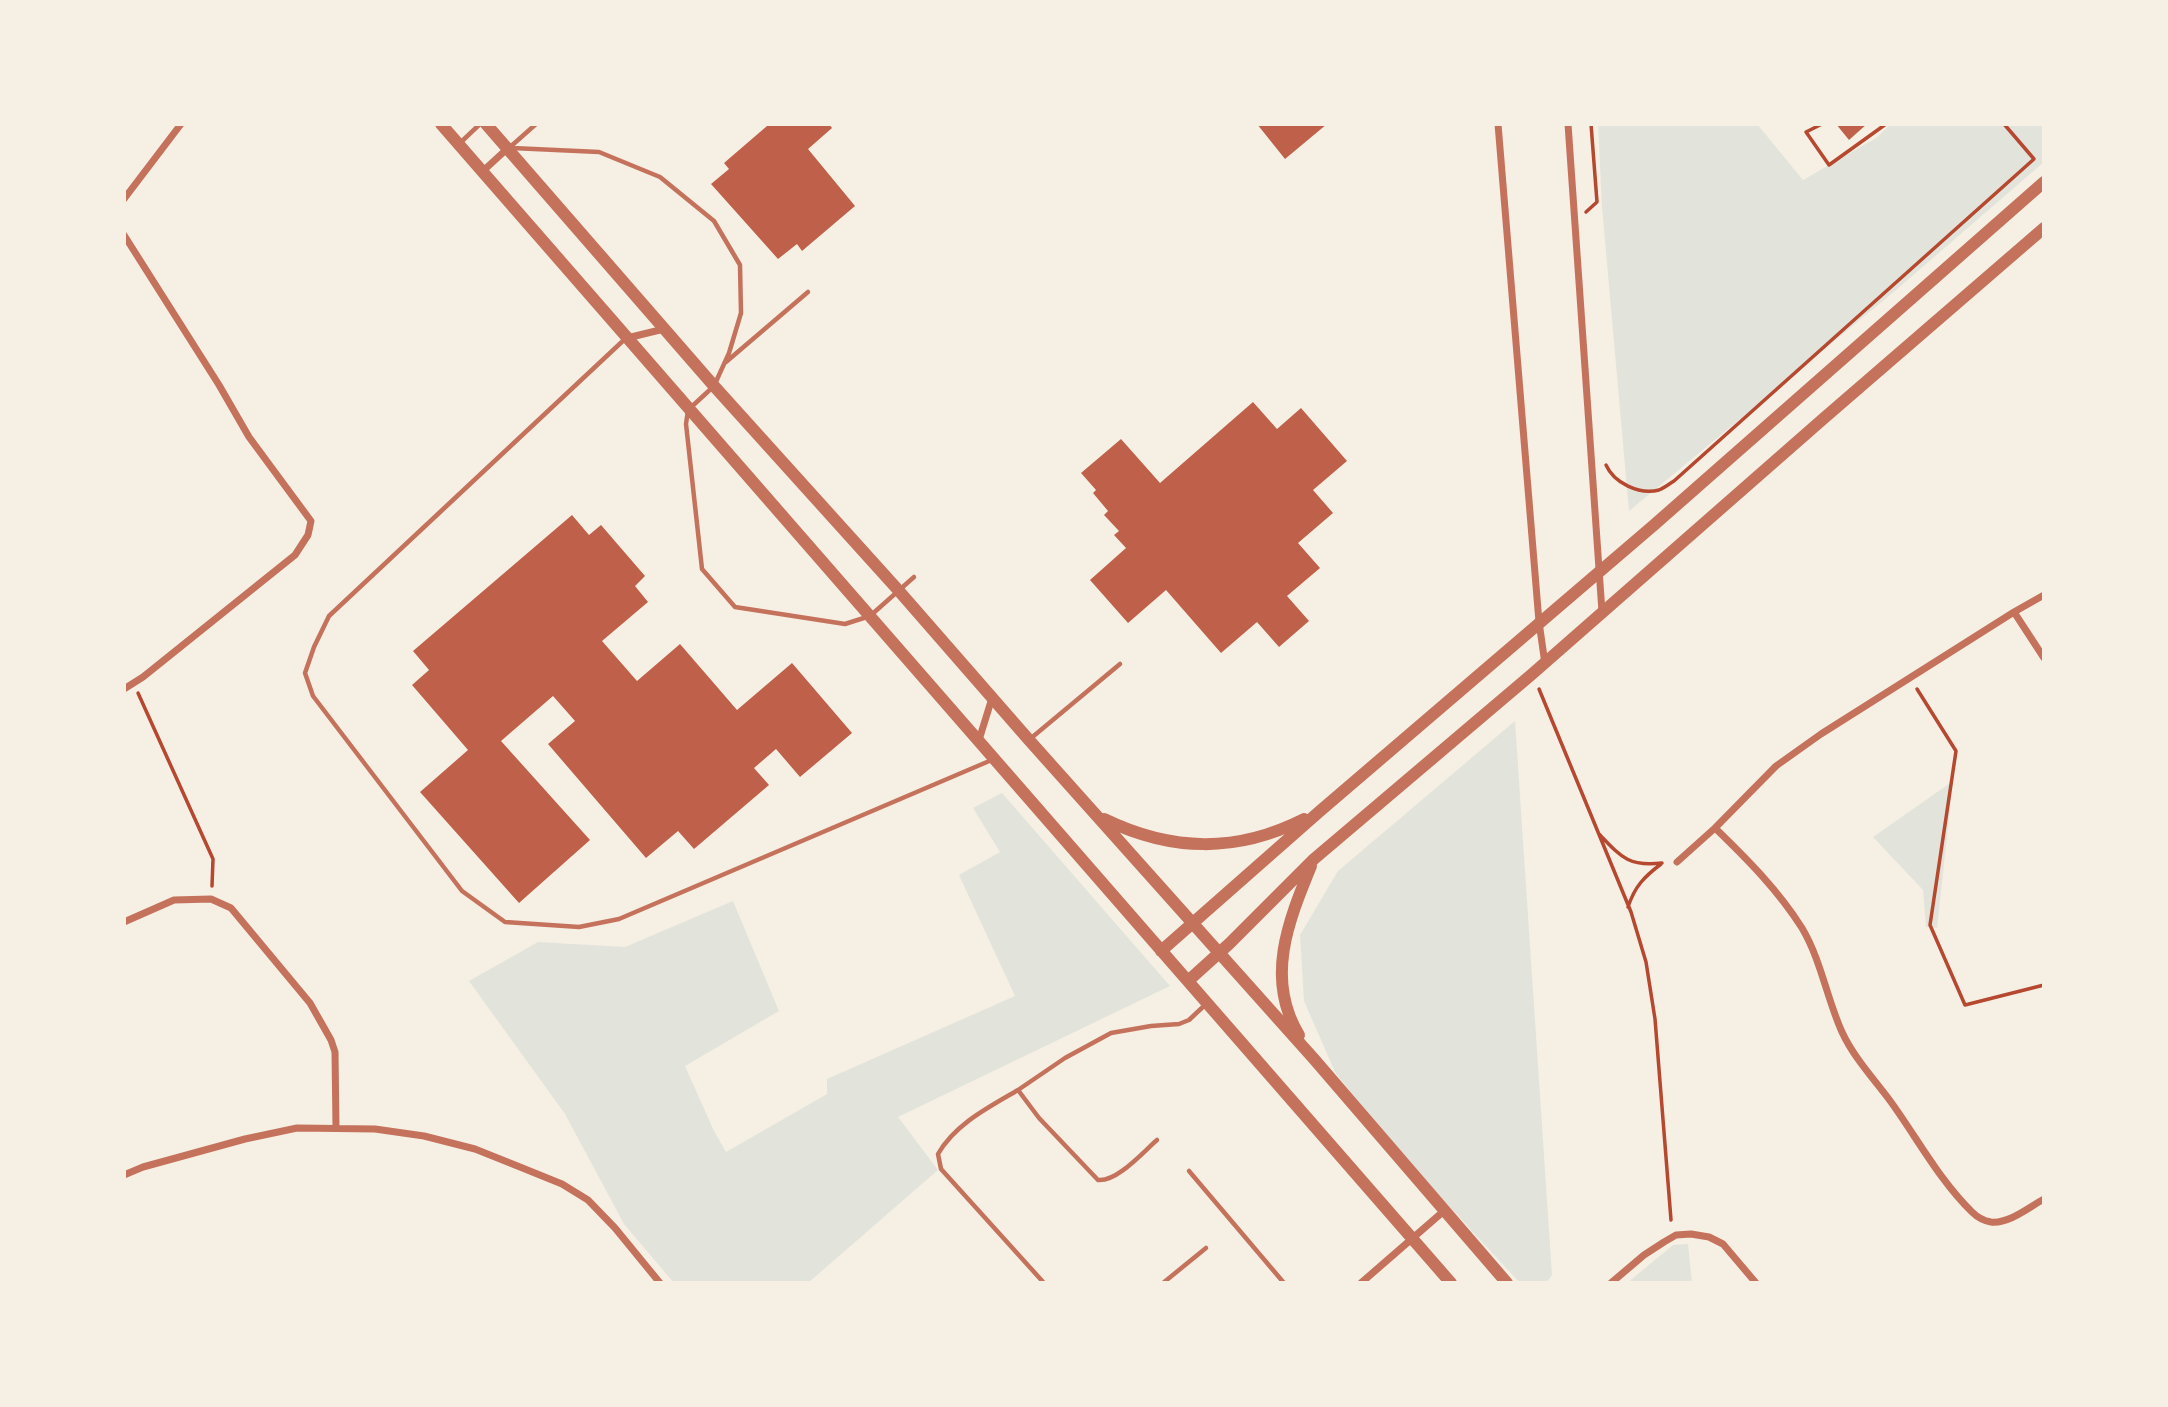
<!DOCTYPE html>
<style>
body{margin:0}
#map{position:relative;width:2168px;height:1407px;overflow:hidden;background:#f6efe4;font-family:Inter,sans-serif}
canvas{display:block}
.frame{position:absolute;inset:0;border:126px solid #f6efe4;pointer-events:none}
</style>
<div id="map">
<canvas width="2168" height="1407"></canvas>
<div class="frame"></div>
</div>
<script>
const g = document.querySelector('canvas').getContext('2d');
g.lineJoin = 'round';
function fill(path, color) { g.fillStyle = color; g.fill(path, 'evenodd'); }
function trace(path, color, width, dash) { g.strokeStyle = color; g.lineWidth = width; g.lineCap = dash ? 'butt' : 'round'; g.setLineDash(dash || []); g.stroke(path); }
fill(new Path2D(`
 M1598,124H1757L1803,180L1876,138L1891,124H2044V162L1896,290L1629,511L1602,207Z
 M1515,721L1552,1275L1546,1283H1520L1389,1141L1335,1072L1304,1001L1300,935L1338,871Z
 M1953,781L1937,928L1926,927L1923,890L1873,837Z
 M1002,793L1170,986L898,1117L938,1170L808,1283H674L624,1224L565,1114L469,981L538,942L625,947L733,901L779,1011L685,1066L714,1131L726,1152L827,1094V1079L1015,996L959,875L1000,852L973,808Z
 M1688,1244L1692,1283H1627L1673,1245Z`), '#e2e4dc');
fill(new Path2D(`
 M766,124H829L832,128L808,149L855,206L802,251L797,244L778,259L711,184L729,169L724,163L767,126Z
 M1257,124H1327L1285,159Z
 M1836,124H1867L1849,140Z
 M1253,402L1277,429L1301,408L1347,461L1313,490L1333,513L1298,543L1320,568L1287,596L1309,621L1279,647L1257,622L1221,653L1166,590L1128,623L1090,580L1126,548L1114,535L1119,531L1104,515L1108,511L1093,493L1096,490L1081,473L1121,439L1160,483Z
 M572,515L589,535L601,525L645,576L635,586L648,602L602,641L637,681L680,644L737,710L792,663L852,733L800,777L776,749L754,768L769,785L694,849L678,831L646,858L548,744L575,721L553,696L501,741L590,840L519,903L420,792L468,750L412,685L429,670L413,651Z`), '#bf614a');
trace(new Path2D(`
 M1822,124L1806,132L1829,165L1886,124
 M1586,212L1597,202L1591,124
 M1606,465C1614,483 1639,495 1659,490C1664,488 1669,484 1674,481L2034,159L2004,124
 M1539,689L1631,912L1646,962L1655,1019L1671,1220
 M1917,689L1956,751L1930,925L1965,1005L2044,985
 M138,693L213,859L212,886
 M1599,834C1621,857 1629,867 1662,863
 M1628,907C1635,886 1644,877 1661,864`), '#b5482f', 3.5);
trace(new Path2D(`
 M460,143L480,124
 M509,148L536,124
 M512,148L599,152L660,177L714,221L740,265L741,313L729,353L714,386L688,410L686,424L702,569L735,607L845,624L870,616L914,577
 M626,338L329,616L314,647L305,673L313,696L462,891L505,922L579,927L619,919L994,759
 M726,362L808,292
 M1030,739L1120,664
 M1018,1090C989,1107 955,1124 938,1154L941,1169L1044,1283
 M1157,1140C1143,1152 1117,1182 1098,1180L1039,1118L1018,1090L1065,1058L1111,1033L1151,1026L1179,1024L1189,1020L1206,1004
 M1189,1171L1284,1283
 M1163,1283L1206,1248`), '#c5725c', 4.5);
trace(new Path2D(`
 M1498,124L1539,622L1545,664
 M1568,124L1602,612
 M483,171L508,148
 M124,199L181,124
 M124,235L219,385L249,437L311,521L308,535L295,555L143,677L124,689
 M627,338L664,329
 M2014,612L2044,658
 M979,740L992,698
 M1715,828C1747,859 1778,890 1802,928C1821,960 1827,999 1842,1032C1854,1058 1874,1079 1891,1102C1917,1138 1940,1181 1972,1212C1977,1217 1985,1221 1991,1222C2009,1224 2029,1207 2044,1199
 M1677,862L1715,828L1776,766L1821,734L2014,612L2044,595
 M124,922L174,900L211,899L231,908L310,1003L331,1040L335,1052L336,1128
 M124,1175L143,1167L245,1139L297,1128L375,1129L424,1136L475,1149L520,1167L562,1184L588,1200L615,1228L660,1283
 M1361,1283L1445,1210
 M1611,1283L1644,1255L1664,1242L1676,1235L1691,1234L1709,1237L1723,1244L1756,1283`), '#c5725c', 7);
trace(new Path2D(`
 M441,124L1451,1283
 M486,124L714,386L899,591L1029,740L1314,1059L1507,1283
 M1104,819C1172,852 1237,853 1304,819
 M1161,951L1320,811L1654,525L2044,182
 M1188,981L1229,944L1314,859L1531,675L1823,419L2044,228
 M1299,1035C1265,979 1288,922 1311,866`), '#c5725c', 12);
</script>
